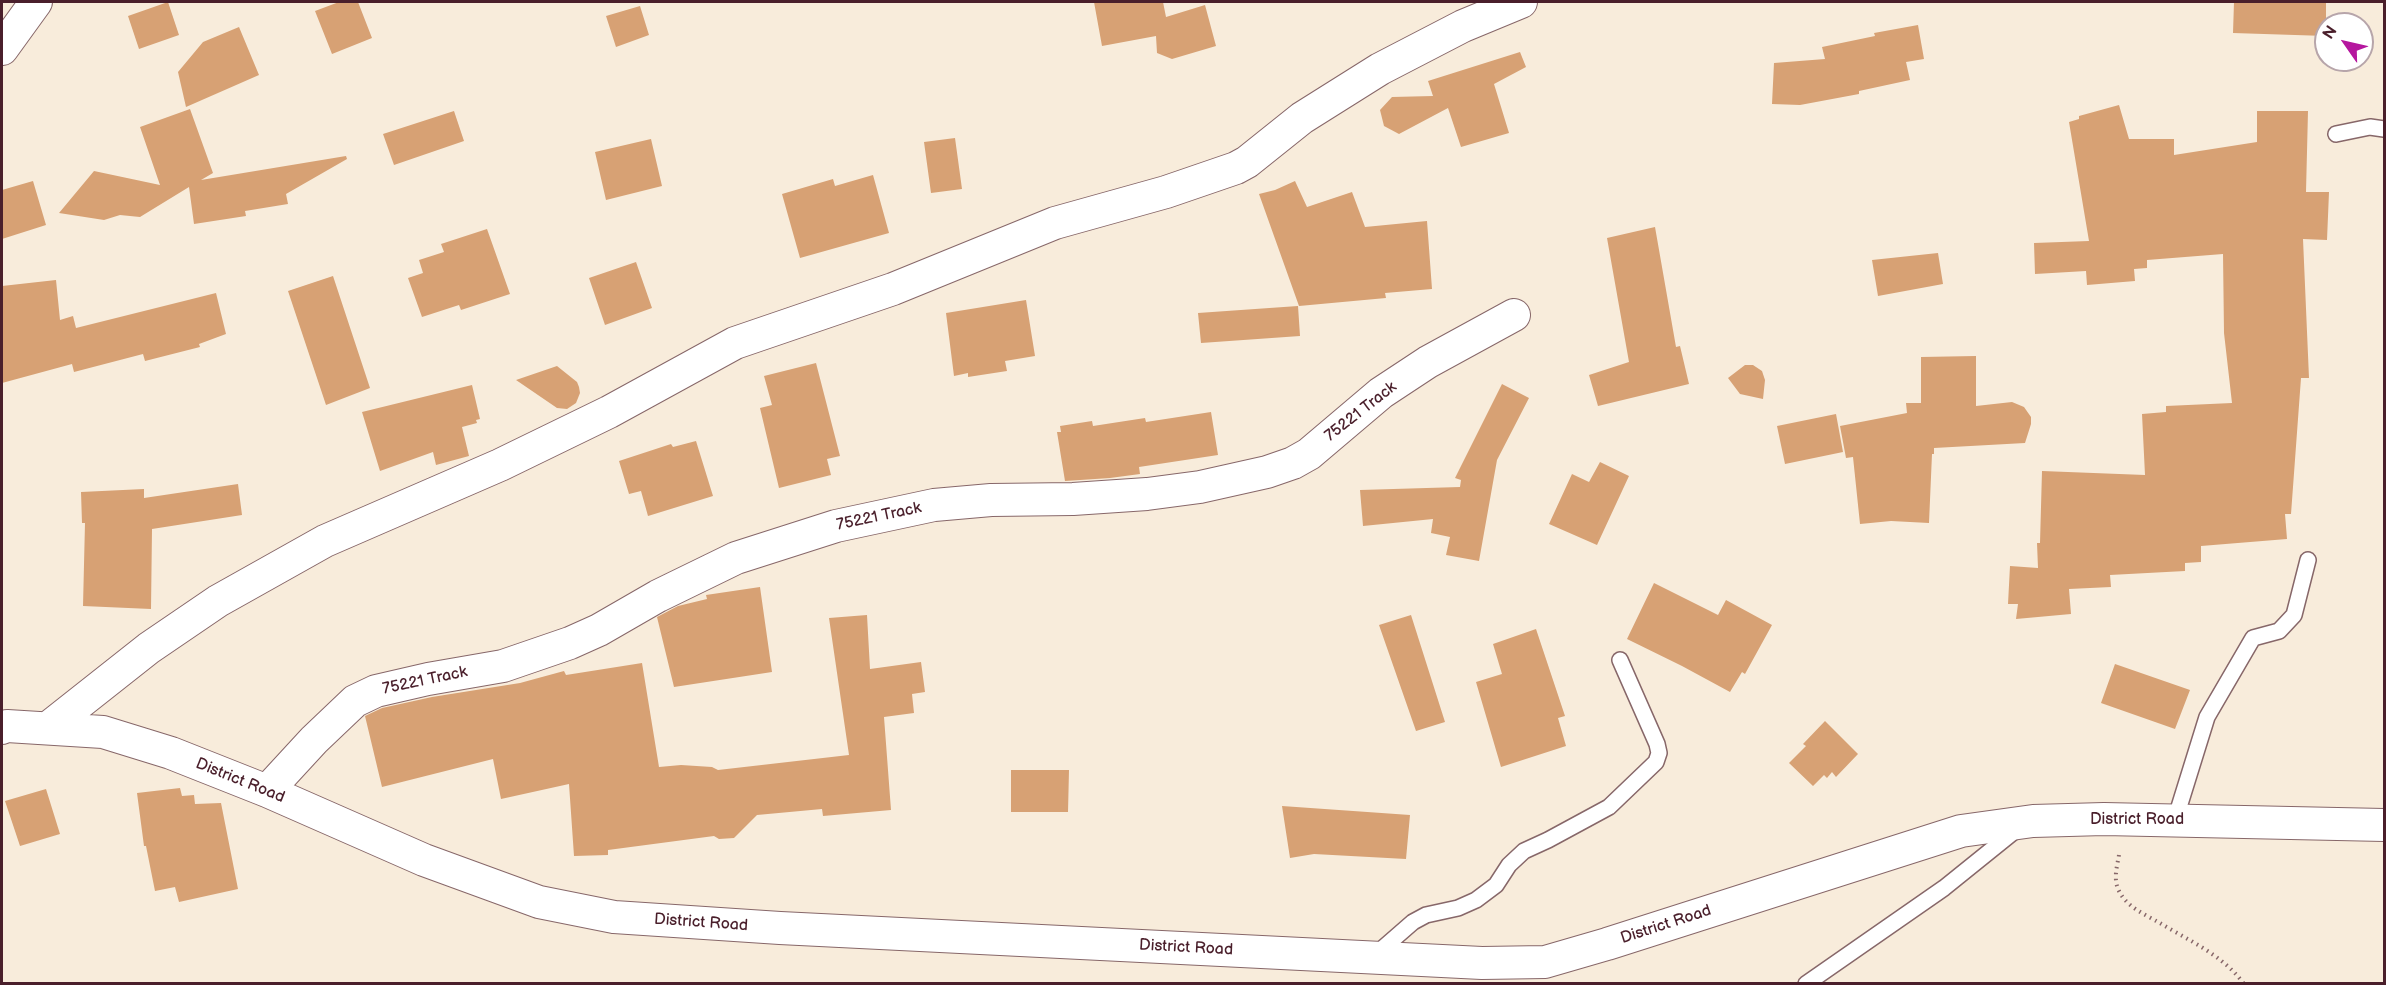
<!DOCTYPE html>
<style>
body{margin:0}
#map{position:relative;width:2386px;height:985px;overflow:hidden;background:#f8ecdb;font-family:"Balsamiq Sans",sans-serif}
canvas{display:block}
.frame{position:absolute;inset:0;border:3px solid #4a1f2b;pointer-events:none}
.north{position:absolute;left:2314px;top:12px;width:60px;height:60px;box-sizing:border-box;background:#fff;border:2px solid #b7a5aa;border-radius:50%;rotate:304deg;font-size:16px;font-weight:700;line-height:24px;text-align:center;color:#4a1f2b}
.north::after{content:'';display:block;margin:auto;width:21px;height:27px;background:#b5179e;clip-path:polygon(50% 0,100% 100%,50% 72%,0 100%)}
</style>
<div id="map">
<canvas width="2386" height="985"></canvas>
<div class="frame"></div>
<div class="north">N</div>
</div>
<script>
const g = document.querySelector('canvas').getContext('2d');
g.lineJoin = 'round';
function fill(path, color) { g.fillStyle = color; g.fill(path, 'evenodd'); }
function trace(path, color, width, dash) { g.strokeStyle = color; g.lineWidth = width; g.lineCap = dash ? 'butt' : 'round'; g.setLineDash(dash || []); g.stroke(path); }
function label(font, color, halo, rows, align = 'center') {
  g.font = font + ' "Balsamiq Sans",sans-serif'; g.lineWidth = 6; g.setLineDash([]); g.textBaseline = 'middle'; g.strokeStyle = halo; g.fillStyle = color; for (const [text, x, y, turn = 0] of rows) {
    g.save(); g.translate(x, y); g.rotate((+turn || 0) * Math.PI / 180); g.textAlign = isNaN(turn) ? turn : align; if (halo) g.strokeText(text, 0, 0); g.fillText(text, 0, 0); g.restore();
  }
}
fill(new Path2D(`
 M168,2L179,35L139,49L128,16Z
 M339,2H358L372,38L332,54L315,11Z
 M1094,2H1163L1166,17L1205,5L1216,46L1172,59L1157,53L1156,36L1102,46Z
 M2234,2H2326V36L2233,33Z
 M640,6L649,35L616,47L606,16Z
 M1918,25L1924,59L1906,62L1910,80L1859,91V94L1800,105L1772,104L1774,63L1825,59L1822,47L1875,36L1874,33Z
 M239,27L259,75L186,107L178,72L203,42Z
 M1520,52L1526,67L1494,84L1509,133L1461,147L1448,108L1399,134L1384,126L1380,110L1392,97L1433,96L1428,81Z
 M2119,105L2129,139H2174V155L2257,142V111H2308L2306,192H2329L2327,240L2303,239L2309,378H2301L2291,514H2285L2287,539L2201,546V562L2185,563V571L2110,575L2111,587L2069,589L2071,614L2016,619L2018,604H2008L2010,566L2038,568L2037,543H2040L2042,471L2145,475L2142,414L2166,412V406L2232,403L2224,333L2223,254L2147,260V268L2134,269L2135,281L2087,285L2086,271L2035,274L2034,243L2089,241L2069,122L2079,119V116Z
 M190,109L213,173L201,180L346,156L347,159L286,194L288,204L245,211L246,216L194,224L189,187L140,217L120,215L104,220L59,213L94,171L160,185L140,127Z
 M454,111L464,141L394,165L383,134Z
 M955,138L962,189L931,193L924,142Z
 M651,139L662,186L606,200L595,152Z
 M873,175L889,233L800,258L782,194L833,179L835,186Z
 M33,181L46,225L2,239V190Z
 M1295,181L1307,207L1352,192L1365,227L1427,221L1432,289L1385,293L1386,298L1299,306L1259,194L1275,190Z
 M1655,227L1676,347L1680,346L1689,384L1598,406L1589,375L1629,362L1607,238Z
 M487,229L510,294L461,310L459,305L422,317L408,278L423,273L419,260L444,252L441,244Z
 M1938,253L1943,284L1878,296L1872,260Z
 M636,262L652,308L605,325L589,278Z
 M333,276L370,388L326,405L288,291Z
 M56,280L60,320L73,316L76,328L216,293L226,334L199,344L200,347L145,361L143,354L74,372L72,364L2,383V286Z
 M1026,300L1035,356L1005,361L1007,371L968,377V373L954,376L946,313Z
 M1298,306L1300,336L1201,343L1198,313Z
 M1976,356V406L2012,402L2024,407L2031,417V424L2025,443L1934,448V454H1932L1929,523L1891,521L1860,524L1853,457L1846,458L1840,426L1907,413L1906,403H1921V357Z
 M816,363L840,456L827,459L831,475L779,488L760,408L772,405L764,376Z
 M1745,365H1753L1762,371L1765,380L1763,399L1740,394L1728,378Z
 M557,366L577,382L579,387L580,393L576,403L567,409L557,408L516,380Z
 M1502,384L1529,398L1497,460L1479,561L1446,555L1450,537L1431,533L1433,519L1363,526L1360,490L1460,487L1461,480L1455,478Z
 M472,385L480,419L476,420L477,423L462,427L469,456L436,465L433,452L380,471L362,412Z
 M1211,412L1218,455L1139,467L1140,474L1110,478L1065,481L1057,432H1061L1060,426L1092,421L1093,426L1145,418L1146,422Z
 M1836,414L1843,452L1785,464L1777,426Z
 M696,441L713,496L648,516L641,491L629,494L619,461L671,444L673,447Z
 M1600,462L1629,476L1597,545L1549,524L1572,474L1589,482Z
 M238,484L242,515L152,529L151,609L83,606L85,523H82L81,492L144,489V498Z
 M1654,583L1718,615L1726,600L1772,625L1745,674L1742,672L1730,692L1682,666L1627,639Z
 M760,587L772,672L674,687L657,617L678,606L707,599L706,595Z
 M867,615L870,669L921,662L925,692L912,694L914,713L884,717L891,810L823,816L822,809L757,815L734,838L719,839L714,836L608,850V855L574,856L569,784L501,799L493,759L382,787L365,716L382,708L432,697L520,683L564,671L566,675L642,663L659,767L681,765L712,767L718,770L849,755L829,618Z
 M1411,615L1445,722L1416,731L1379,625Z
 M1536,629L1565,716L1558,718L1566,746L1501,767L1476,682L1502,674L1493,644Z
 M2115,664L2190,690L2175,729L2101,703Z
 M1825,721L1858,754L1836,777L1832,772L1827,778L1824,775L1813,786L1789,763L1806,746L1803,744Z
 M1011,770H1069L1068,812H1011Z
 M180,788L182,796L194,795L195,804L221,803L238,889L179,902L175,887L155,891L146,846H144L137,793Z
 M46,789L60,834L20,846L5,801Z
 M1282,806L1410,815L1406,859L1314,854L1290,858Z`), '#d7a174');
const service = new Path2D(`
 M2336,134L2370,127L2384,129
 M2175,820L2207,717L2253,638L2279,631L2294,615L2308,560
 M1374,956L1413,922L1426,915L1458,908L1476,900L1496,885L1509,865L1524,851L1548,840L1609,807L1656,762L1659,753L1657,744L1620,660
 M1806,984L1944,888L2016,830`);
const minor = new Path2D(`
 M2,49L36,2
 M49,727L149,648L218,601L325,541L500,465L609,412L735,343L893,289L1055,223L1166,192L1236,168L1247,162L1302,118L1380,69L1463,26L1521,2
 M2,728L7,726L103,732L171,753L267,791L424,860L539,902L614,917L780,928L1482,963L1545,962L1607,944L1961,831L2033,821L2104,819L2384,825
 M267,791L314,740L355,701L376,691L428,679L503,666L570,643L599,630L658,596L736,558L836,526L934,505L991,500L1073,499L1147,494L1200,487L1267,472L1293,463L1309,454L1381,393L1428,362L1514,315`);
trace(service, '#876769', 18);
trace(minor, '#876769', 34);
trace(new Path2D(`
 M2119,855C2117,867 2113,879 2119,891C2127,907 2144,914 2158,922C2188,940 2223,955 2244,984`), '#876769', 4, [1.5, 4.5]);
trace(service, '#fff', 15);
trace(minor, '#fff', 32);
label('16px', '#4a1f2b', '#fff', [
 ["75221 Track",1361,412,-38],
 ["75221 Track",879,517,-12],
 ["75221 Track",425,681,-12],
 ["District Road",240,781,22],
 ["District Road",2137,820],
 ["District Road",701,923,4],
 ["District Road",1666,925,-18],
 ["District Road",1186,948,3]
]);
</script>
